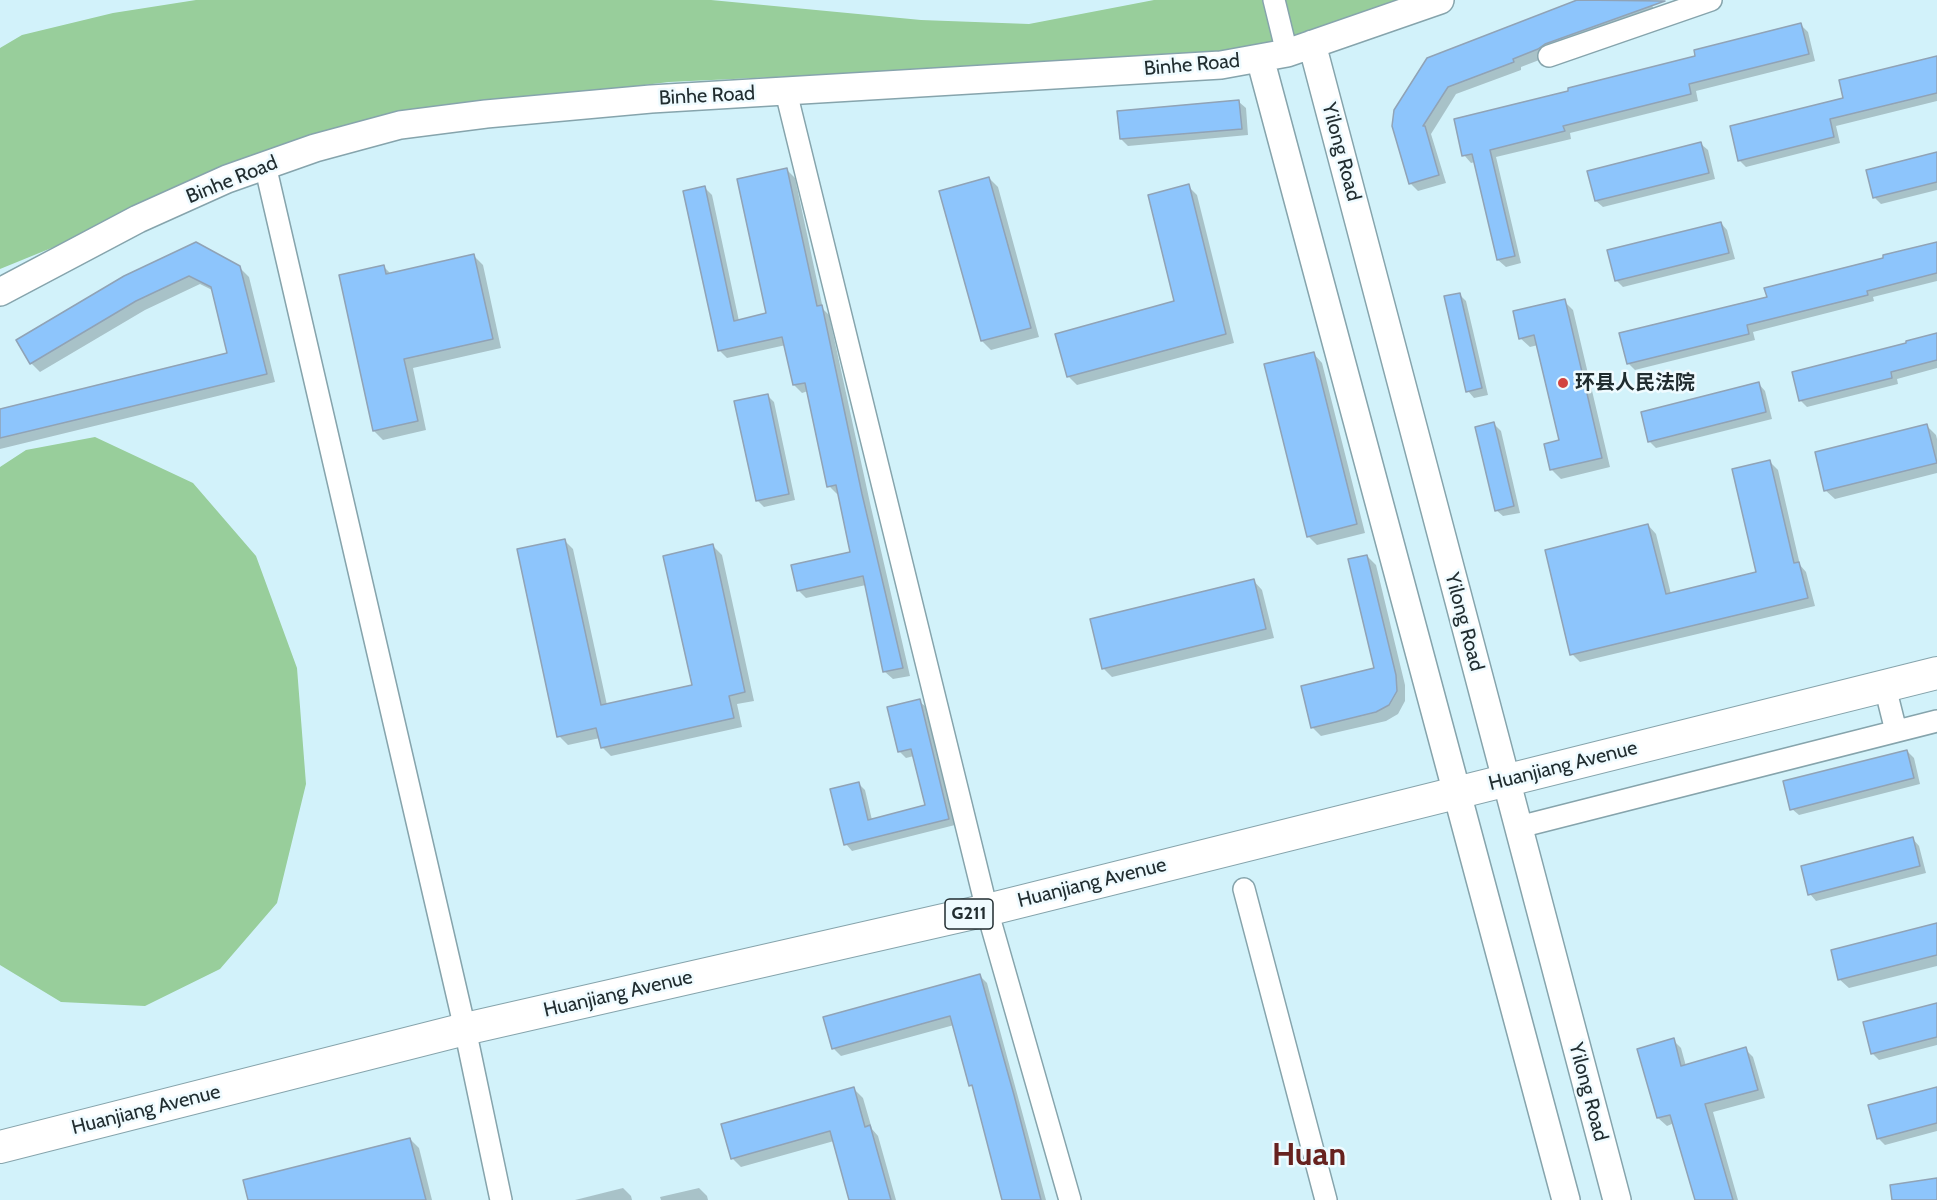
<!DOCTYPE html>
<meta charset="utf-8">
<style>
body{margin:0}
canvas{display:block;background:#d2f2fa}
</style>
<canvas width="1937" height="1200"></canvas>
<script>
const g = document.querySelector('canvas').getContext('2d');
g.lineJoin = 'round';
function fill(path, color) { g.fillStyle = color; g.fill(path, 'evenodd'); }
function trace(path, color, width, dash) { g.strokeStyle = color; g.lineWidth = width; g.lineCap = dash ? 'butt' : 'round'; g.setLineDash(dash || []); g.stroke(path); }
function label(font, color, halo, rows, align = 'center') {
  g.font = font + ' Cabin,"Noto Sans SC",sans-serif'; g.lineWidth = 5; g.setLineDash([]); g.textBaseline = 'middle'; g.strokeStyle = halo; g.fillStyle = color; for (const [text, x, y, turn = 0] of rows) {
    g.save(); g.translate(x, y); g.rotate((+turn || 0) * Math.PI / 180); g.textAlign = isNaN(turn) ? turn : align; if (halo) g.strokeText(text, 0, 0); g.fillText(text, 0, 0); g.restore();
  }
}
fill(new Path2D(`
 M196,0H711L921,20L1029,24L1154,0H1416L1378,15L1222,56L669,82L421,112L125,218L0,269V48L22,35L113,13Z
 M95,437L193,483L256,556L297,668L306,784L277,903L220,969L145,1006L61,1002L0,965V467L26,450Z`), '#98ce9b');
fill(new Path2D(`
 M1582,0H1650L1656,15L1521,67V70L1456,94L1431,134L1446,183L1418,191L1410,183L1428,60Z
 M1801,25L1808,32L1815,61L1696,91L1698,101L1570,133L1571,139L1496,157L1521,263L1506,267L1498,260L1475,162L1471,163L1464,155L1570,92L1697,57Z
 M1937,57V101L1836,126L1840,143L1746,167L1739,160L1845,99Z
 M1239,102L1246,108L1248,135L1128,146L1121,139Z
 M1701,144L1708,150L1715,179L1603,207L1596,201Z
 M1937,154V190L1881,204L1875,198Z
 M787,170L795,178L823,309L829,315L870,503L910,676L893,679L885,672L866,585L806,598L798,590L852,553L839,494H837L829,486L808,391L802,393L794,385L786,345L727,358L719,350L704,187L712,195L739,321L768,314Z
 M989,178L998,187L1039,337L991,350L982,341Z
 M1188,186L1197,195L1234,343L1077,385L1068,376L1176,302Z
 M1721,223L1727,230L1735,259L1623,287L1616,280Z
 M196,243L239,267L249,277L275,382L0,449V410L229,354L214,291L200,284L145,310L40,372L31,363Z
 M1937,243V281L1873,297L1874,301L1753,332L1755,340L1635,370L1628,363L1768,298Z
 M474,256L483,265L501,348L413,368L426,430L383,440L374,431L383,266L391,274Z
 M1459,294L1466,301L1488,395L1474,398L1468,391Z
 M1564,301L1573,310L1610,467L1561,479L1551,469L1561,441L1538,345L1530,347L1520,338Z
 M1937,335V368L1897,379L1898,384L1807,407L1800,400Z
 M1313,353L1322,363L1365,533L1317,545L1308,536Z
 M1759,384L1765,391L1772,419L1656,448L1649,441Z
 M767,395L774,402L795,500L764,507L757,500Z
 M1494,424L1501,431L1520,513L1503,516L1496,510Z
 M1927,426L1936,435L1937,439V473L1835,499L1825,490Z
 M1770,462L1778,470L1800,565L1806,572L1815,606L1580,662L1572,654L1648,525L1656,534L1671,594L1758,573Z
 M564,540L573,549L607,705L693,686L713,546L722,555L754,701L737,704L742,727L611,756L602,747L600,738L568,745L559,736Z
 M1367,556L1376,565L1405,685V701L1398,714L1386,721L1321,736L1312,727L1376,670Z
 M1253,580L1262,590L1274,638L1112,677L1103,668Z
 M919,701L926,707L955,825L852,851L846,844L858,783L865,790L872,820L927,806L914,756L906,758L899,751Z
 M1907,751L1914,758L1920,784L1799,815L1792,809Z
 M1913,839L1919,846L1926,873L1816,901L1810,894Z
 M1937,925V966L1849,988L1839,979Z
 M979,975L987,983L1046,1200H1003L975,1089L971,1085L954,1025L841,1056L833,1048Z
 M1937,1005V1045L1879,1060L1872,1053Z
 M1673,1040L1681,1048L1686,1066L1745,1049L1753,1057L1765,1098L1713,1112L1738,1200H1696L1674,1123L1667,1126L1658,1118Z
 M1937,1088V1131L1885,1145L1878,1138Z
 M854,1089L863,1098L872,1129L878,1136L896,1200H850L834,1141L741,1167L732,1158Z
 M410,1139L419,1148L432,1200H250Z
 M623,1188L631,1196L632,1200H575Z
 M699,1188L707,1196L708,1200H661L660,1197Z`), '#0003');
const building = new Path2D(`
 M1577,0L1665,1L1545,44L1538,49L1513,59L1514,62L1448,87L1423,126H1425L1439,175L1409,184L1392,126L1394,110L1427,58Z
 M1801,23L1809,54L1689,84L1691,94L1563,126L1565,131L1490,150L1515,256L1497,260L1472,154L1462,156L1454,119L1568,91V88L1695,56L1694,50Z
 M1937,56V93L1830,119L1834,137L1738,161L1730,126L1843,98L1839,80Z
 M1239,100L1242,129L1120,139L1117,111Z
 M1701,142L1709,173L1595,201L1587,171Z
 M1937,152V182L1873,198L1866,170Z
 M787,168L817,306L822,305L862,494L903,668L883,672L863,576L797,591L791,565L850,552L836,485L827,487L805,383L793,385L782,337L718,351L683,191L705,186L734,321L766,313L737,179Z
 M989,177L1031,328L981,341L939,191Z
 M1189,184L1226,334L1067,377L1055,334L1174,301L1148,195Z
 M1721,222L1729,253L1615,281L1607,250Z
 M196,242L240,266L267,374L0,438V409L227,353L211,287L189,276L136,301L30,364L16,340L124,276Z
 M1937,242V273L1867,291L1868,295L1747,325L1749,334L1627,364L1619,333L1767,297L1764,288L1883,258V255Z
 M474,254L493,339L404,359L418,421L373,431L339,275L384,265L386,274Z
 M1460,293L1482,388L1466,392L1444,296Z
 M1565,299L1602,458L1550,470L1544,444L1559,440L1534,335L1519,339L1513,311Z
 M1937,333V360L1891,372L1892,378L1799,401L1792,372L1906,343V341Z
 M1314,352L1357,524L1307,537L1264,364Z
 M1759,382L1766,412L1648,442L1641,412Z
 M768,394L789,494L756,501L734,401Z
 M1494,422L1514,506L1495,511L1475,427Z
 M1927,424L1937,463L1824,491L1815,452Z
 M1770,460L1794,563L1799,562L1808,598L1570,655L1545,550L1648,524L1666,594L1756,572L1732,469Z
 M565,539L601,705L692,685L663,556L713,544L745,692L729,696L734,718L601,748L596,728L557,737L517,549Z
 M1367,555L1396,675L1397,691L1389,705L1376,712L1311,728L1301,686L1374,668L1348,559Z
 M1254,579L1266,629L1102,669L1090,619Z
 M920,699L949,819L844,845L830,789L859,782L868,820L925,805L911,749L898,752L887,707Z
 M1907,750L1914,778L1790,810L1783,781Z
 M1913,837L1920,866L1808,895L1801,866Z
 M1937,923V955L1838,980L1831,950Z
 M980,974L1014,1095L1041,1200H1002L972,1085L969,1086L950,1016L832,1049L823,1017Z
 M1937,1003V1037L1871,1054L1863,1022Z
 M1674,1038L1681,1066L1746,1047L1758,1090L1705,1104L1733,1200H1695L1670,1115L1657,1118L1637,1049Z
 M854,1087L865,1127L870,1125L891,1200H849L830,1131L731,1159L721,1124Z
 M1937,1087V1123L1877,1139L1868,1105Z
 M410,1138L426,1200H248L243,1180Z
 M1937,1178V1200H1892L1890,1185Z`);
fill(building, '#8dc5fc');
trace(building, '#90a3b6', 1.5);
const minor = new Path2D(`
 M1274,0L1287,53
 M1549,56L1711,0
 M786,92L987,910L1070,1200
 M265,165L465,1029L501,1200
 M1885,687L1896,731
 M1519,827L1937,721
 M1244,889L1326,1200`);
const major = new Path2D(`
 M1312,44L1617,1200
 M1260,58L1566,1200
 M0,292L138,219L227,179L315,148L400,125L486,114L651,99L1221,65L1287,53L1440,0`);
const highway = new Path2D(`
 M0,1147L465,1029L987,910L1937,673`);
trace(minor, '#86a4ac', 24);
trace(major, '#86a4ac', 30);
trace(highway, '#86a4ac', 34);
trace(minor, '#fff', 21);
trace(major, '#fff', 27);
trace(highway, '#fff', 32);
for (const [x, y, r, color] of [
 [1563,383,6,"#d24440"]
]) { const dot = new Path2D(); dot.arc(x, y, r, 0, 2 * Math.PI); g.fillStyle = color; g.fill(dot); trace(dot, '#effbff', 2); }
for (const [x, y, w] of [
 [969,914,48]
]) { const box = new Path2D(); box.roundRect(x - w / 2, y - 15, w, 30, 4.5); g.fillStyle = '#effbff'; g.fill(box); trace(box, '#212d30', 1.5); }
label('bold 18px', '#212d30', null, [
 ["G211",969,914]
]);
label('20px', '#212d30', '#effbff', [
 ["Binhe Road",1192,65,-5],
 ["Binhe Road",707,96,-3],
 ["Yilong Road",1341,152,75],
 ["Binhe Road",232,180,-22],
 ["Yilong Road",1464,622,75],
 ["Huanjiang Avenue",1563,766,-14],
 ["Huanjiang Avenue",1092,883,-14],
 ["Huanjiang Avenue",618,994,-13],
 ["Yilong Road",1588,1092,75],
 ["Huanjiang Avenue",146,1110,-14]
]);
label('bold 20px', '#212d30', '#effbff', [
 ["环县人民法院",1575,383]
], 'left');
label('bold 32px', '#67221f', '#effbff', [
 ["Huan",1309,1156]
]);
</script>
